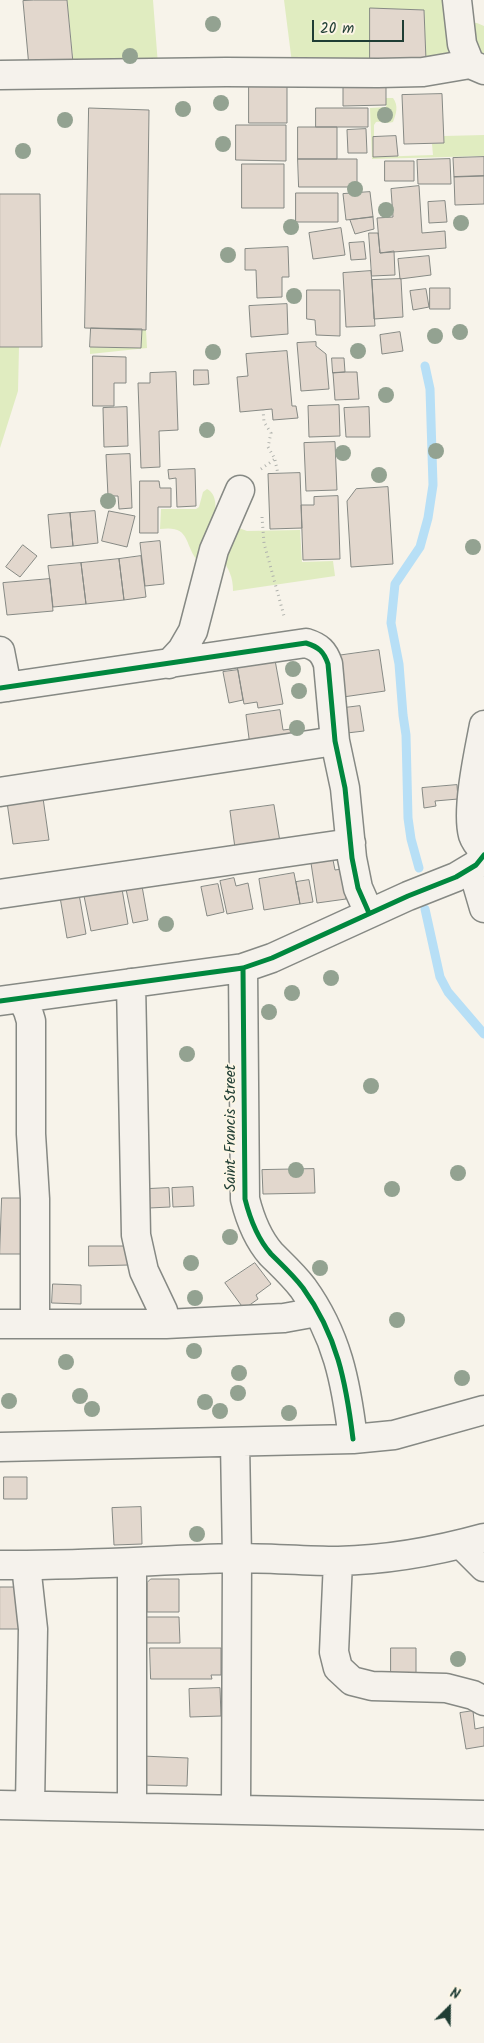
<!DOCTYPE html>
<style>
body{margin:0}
#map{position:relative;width:484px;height:2043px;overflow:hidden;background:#f7f3ea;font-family:Kalam,sans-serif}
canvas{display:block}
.north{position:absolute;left:424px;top:1983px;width:50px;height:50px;-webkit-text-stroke:4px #fcf5e5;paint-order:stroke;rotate:23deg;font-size:14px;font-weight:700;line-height:20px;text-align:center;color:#1f3d34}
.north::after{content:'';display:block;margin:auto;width:18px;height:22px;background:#1f3d34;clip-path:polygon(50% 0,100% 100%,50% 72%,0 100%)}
.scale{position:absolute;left:312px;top:20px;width:92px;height:22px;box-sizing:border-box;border:2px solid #1f3d34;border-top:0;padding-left:6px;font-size:15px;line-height:18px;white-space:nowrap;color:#1f3d34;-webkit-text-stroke:4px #fcf5e5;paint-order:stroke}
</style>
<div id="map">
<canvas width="484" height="2043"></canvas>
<div class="north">N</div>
<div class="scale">20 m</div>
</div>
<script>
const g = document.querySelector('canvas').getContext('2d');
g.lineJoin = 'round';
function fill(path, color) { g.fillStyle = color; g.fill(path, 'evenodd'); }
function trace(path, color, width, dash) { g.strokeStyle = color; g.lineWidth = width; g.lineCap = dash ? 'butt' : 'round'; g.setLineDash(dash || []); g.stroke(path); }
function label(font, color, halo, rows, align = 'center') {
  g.font = font + ' Kalam,sans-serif'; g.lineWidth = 4; g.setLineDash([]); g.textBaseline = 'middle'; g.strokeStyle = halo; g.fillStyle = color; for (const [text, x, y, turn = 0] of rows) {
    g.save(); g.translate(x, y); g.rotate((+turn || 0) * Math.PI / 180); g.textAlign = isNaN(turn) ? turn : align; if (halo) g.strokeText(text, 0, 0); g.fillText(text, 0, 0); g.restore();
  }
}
fill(new Path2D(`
 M67,0H153L158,65L74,68Z
 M284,0H446L456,23H477L484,26V53L426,60L424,10L370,9V61L292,63Z
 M386,98H393C399,106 396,114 393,122C387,124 383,121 376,122L374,125V157L433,155L432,144L444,143V136L484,135V156L372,159L370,108L386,107Z
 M142,329L146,330L147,348L90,354V347L141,348Z
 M0,347H19L18,391L0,448Z
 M207,489C227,499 206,544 201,560L196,559C184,541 189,525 160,529L161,509H196L199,507L203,492Z
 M236,527L247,531L300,530L302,562L333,561L335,576L233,591C233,577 229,569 221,558Z`), '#e0ecc0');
trace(new Path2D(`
 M419,868L411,839L408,818L406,735L403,715L399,664L391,623L395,584L420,547L428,518L433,485L430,389L425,366
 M425,909L440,977L448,992L484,1034`), '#b7dff6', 9);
const building = new Path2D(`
 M34,0H67L73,63L29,67L23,1Z
 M370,8L424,10L426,60L370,61Z
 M386,82V105L343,106V83Z
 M249,84H287V123H249Z
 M442,94L444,143L404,144L402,95Z
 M89,108L149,110L146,330L85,328Z
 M316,108H368V127H316Z
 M236,125H286V161L236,160Z
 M298,127H337V159H298Z
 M366,129L367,153H348L347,130Z
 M396,136L398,156L373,157V137Z
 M484,157V176L454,177L453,158Z
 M298,159H357V187H299Z
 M450,159L451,184H418L417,160Z
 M385,161H414V181H385Z
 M242,164H284V208H242Z
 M484,176V204L455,205L454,177Z
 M419,186L422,233L445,231L446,248L380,253L377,218L393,217L391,189Z
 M370,192L373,217L346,220L343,194Z
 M296,193H338V222H296Z
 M0,194H40L42,347H0Z
 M445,201L447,222L429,223L428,202Z
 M373,217L374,229L355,234L350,220Z
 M341,228L345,255L313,259L309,233Z
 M369,233H378L380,253L394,251L395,275L372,276Z
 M364,242L366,259L351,260L349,243Z
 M288,247L289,277H282V297L257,298L256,270H245V249Z
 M429,256L431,275L400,279L398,259Z
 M371,271L375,326L346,327L343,273Z
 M401,279L403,317L374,319L372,280Z
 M430,288H450V309H430Z
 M426,289L429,307L413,310L410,291Z
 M307,290H340V336L316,335L315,320L307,319Z
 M287,304L288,334L251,337L249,306Z
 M91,328L142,329L141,348L90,347Z
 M400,332L403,351L382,354L380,335Z
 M316,342V346L326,354L329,389L301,391L297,343Z
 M287,351L292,406H296L298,418L273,420L272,409L240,412L237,377L248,376L246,354Z
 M93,356L126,357V383H114V406H93Z
 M332,358H344L345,372L333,373Z
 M194,370H208L209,384L194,385Z
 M176,372L178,430L159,431L160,467L141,468L138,383H150V373Z
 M345,372H357L359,399L335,400L333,373Z
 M339,405L340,436L309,437L308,406Z
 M127,407L128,446L104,447L103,408Z
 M369,407L370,437H346L344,408Z
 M335,442L337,490L306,491L304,443Z
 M130,454L132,508L119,509L118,496H108L106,455Z
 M195,469L196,506L177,507L176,478L169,479L168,470Z
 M300,473L302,528L270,529L268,474Z
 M140,481H159L160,488H171V507H158V533H140Z
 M388,487L393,564L351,567L347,501L356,489Z
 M338,496L340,559L303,560L301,505H314V497Z
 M95,511L98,543L73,546L70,513Z
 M109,511L135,516L127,547L102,541Z
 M70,513L73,546L51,548L48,515Z
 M160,541L164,584L145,586L140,543Z
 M23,545L37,556L20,577L6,567Z
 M141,556L146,597L124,600L119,559Z
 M119,559L124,600L86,604L81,563Z
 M81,563L86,604L53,607L48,566Z
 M50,579L53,611L7,615L3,583Z
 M379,650L385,691L343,697L336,656Z
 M275,660L283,704L258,708L257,702L244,704L237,666Z
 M238,670L243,700L229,703L223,672Z
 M360,706L364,731L347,733L344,708Z
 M280,710L283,730L291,729L293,739L250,746L246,715Z
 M457,785L458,799L435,801L436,806L424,808L422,788Z
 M43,798L49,840L13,844L7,802Z
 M274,805L280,842L235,848L230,811Z
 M333,860L335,870L342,869L346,899L317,903L311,863Z
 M294,873L300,904L264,910L259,879Z
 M234,878L236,886L248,883L253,909L227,914L220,881Z
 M309,880L313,902L300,904L296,882Z
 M218,884L224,912L207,916L201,887Z
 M142,886L148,920L133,923L126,889Z
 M122,889L128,924L91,931L84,896Z
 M79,894L86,934L67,938L60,897Z
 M314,1169L315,1193L263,1194L262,1170Z
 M193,1187L194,1206L173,1207L172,1188Z
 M169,1188L170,1207L149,1208L148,1189Z
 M2,1198H25V1254H0Z
 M89,1246H128L129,1265L89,1266Z
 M255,1263L271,1284L256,1295L258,1299L244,1309L225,1283Z
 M53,1284L81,1285V1304L52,1303Z
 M4,1477H27V1499H4Z
 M141,1507L142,1544L114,1545L112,1508Z
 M151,1579H179V1612H147V1583Z
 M0,1587H22V1629H0Z
 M146,1617H179L180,1643H147Z
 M150,1648H221V1675H211L212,1679H151Z
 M391,1648H416V1676H391Z
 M220,1688L221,1716L190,1717L189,1689Z
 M473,1711L475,1729L484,1727V1746L466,1749L460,1713Z
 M142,1756L188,1758L187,1786L142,1785Z`);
fill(building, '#e2d7cd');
trace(building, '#868984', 1);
const minor = new Path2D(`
 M457,0L462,44L470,64L484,70
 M0,75L226,72L378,73L423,72L470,64
 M0,651L7,687
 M169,664L182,650L193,631L214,550L240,490
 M0,688L306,643C319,647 324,652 328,664L335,741L345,788L352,858L358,888L369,913
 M484,725C479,751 466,810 473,835C475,841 479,846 484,851
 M0,792L335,741
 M470,870L477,884L484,908
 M0,894L351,843
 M243,968L245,1199C250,1219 257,1238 271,1254C282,1265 293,1275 303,1288C337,1335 346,1382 353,1439
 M131,983L136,1235L144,1271L163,1311L166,1324
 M22,999L28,1011L31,1021V1134L35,1199V1323
 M0,1001L243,968L272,958L408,896L456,877L476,865L484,855
 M0,1324H166L284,1318L317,1312
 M235,1442L237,1558L236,1809
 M0,1447L353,1439L394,1435L484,1410
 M461,1544L484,1567
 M338,1561L334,1652L338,1668L352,1681L372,1686L446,1688L473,1695L484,1701
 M132,1563V1807
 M0,1565C79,1566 157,1560 235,1558C270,1558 304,1561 338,1561C387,1560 437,1551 484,1538
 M26,1565L33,1629L30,1805
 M0,1805L484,1815`);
trace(minor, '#868984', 31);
trace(new Path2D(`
 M275,460L278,474
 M261,469L275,459L268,447L271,433L264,422L263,410
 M262,517L264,543L284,616`), '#b0b2ad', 3, [1, 4]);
trace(minor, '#f5f2ec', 28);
trace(new Path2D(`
 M0,688L306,643C319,647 324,652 328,664L335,741L345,788L352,858L358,888L369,913
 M243,968L245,1199C250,1219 257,1238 271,1254C282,1265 293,1275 303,1288C337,1335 346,1382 353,1439
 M0,1001L243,968L272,958L408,896L456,877L476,865L484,855`), '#00873e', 5);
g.fillStyle = '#93a291';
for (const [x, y] of [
 [213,24],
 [130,56],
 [221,103],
 [183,109],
 [385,115],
 [65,120],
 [223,144],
 [23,151],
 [355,189],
 [386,210],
 [461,223],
 [291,227],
 [228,255],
 [294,296],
 [460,332],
 [435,336],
 [358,351],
 [213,352],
 [386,395],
 [207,430],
 [436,451],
 [343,453],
 [379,475],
 [108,501],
 [473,547],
 [293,669],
 [299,691],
 [297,728],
 [166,924],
 [331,978],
 [292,993],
 [269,1012],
 [187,1054],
 [371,1086],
 [296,1170],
 [458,1173],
 [392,1189],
 [230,1237],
 [191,1263],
 [320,1268],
 [195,1298],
 [397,1320],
 [194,1351],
 [66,1362],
 [239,1373],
 [462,1378],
 [238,1393],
 [80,1396],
 [9,1401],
 [205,1402],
 [92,1409],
 [220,1411],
 [289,1413],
 [197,1534],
 [458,1659]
]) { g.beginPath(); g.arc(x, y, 8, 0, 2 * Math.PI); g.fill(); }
label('15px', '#1f3d34', '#fcf5e5', [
 ["Saint Francis Street",232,1128,-90]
]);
</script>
